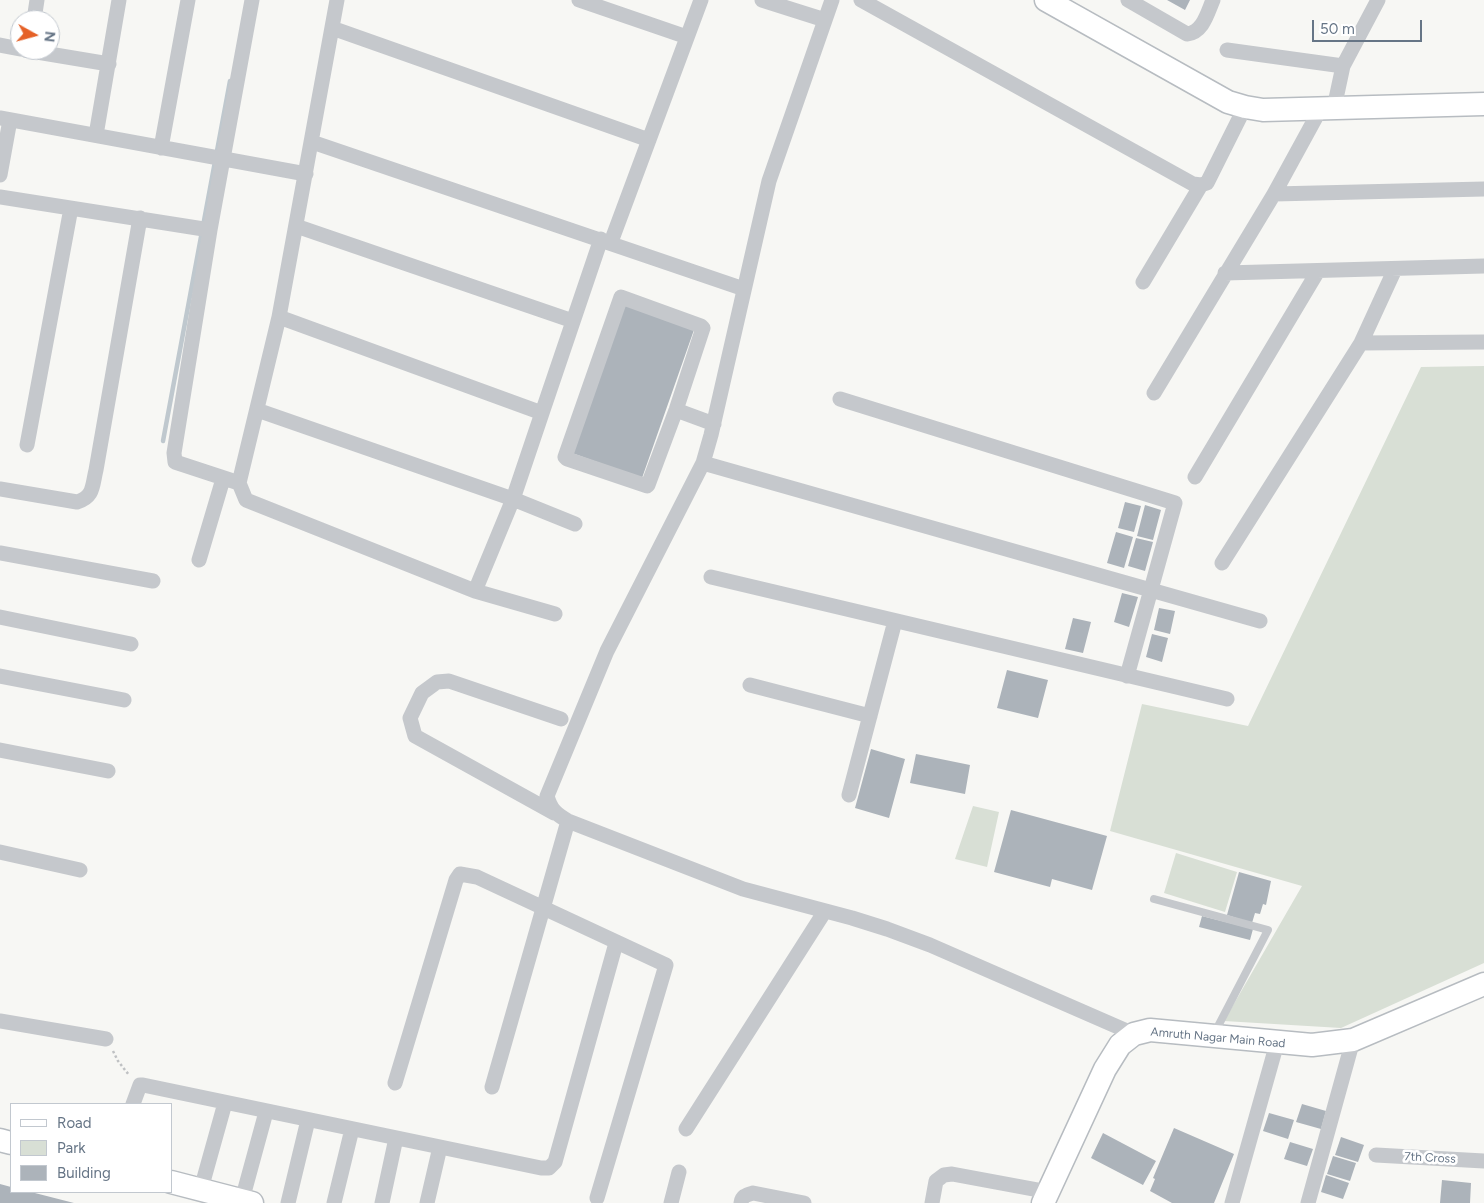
<!DOCTYPE html>
<style>
body{margin:0}
#map{position:relative;width:1484px;height:1203px;overflow:hidden;background:#f7f7f4;font-family:Figtree,sans-serif}
canvas{display:block}
.legend{position:absolute;left:10px;top:1103px;width:162px;height:90px;box-sizing:border-box;background:#fff;border:1px solid #c2c8cf;margin:0;padding:6px 9px;list-style:none;font-size:15px;color:#667586}
.legend li{display:flex;align-items:center;gap:10px;height:25px}
.legend b{width:25px;border:1px solid #c2c8cf}
.north{position:absolute;left:10px;top:10px;width:50px;height:50px;box-sizing:border-box;background:#fff;border:1px solid #c2c8cf;border-radius:50%;rotate:97deg;font-size:14px;font-weight:700;line-height:20px;text-align:center;color:#667586}
.north::after{content:'';display:block;margin:auto;width:18px;height:22px;background:#e56127;clip-path:polygon(50% 0,100% 100%,50% 72%,0 100%)}
.scale{position:absolute;left:1312px;top:20px;width:110px;height:22px;box-sizing:border-box;border:2px solid #667586;border-top:0;padding-left:6px;font-size:15px;line-height:18px;white-space:nowrap;color:#667586;-webkit-text-stroke:4px #fff;paint-order:stroke}
</style>
<div id="map">
<canvas width="1484" height="1203"></canvas>
<ul class="legend">
<li><b style="height:6px;background:#fff"></b>Road</li>
<li><b style="height:14px;background:#d8dfd5"></b>Park</li>
<li><b style="height:14px;background:#acb3ba"></b>Building</li>
</ul>
<div class="north">N</div>
<div class="scale">50 m</div>
</div>
<script>
const g = document.querySelector('canvas').getContext('2d');
g.lineJoin = 'round';
function fill(path, color) { g.fillStyle = color; g.fill(path, 'evenodd'); }
function trace(path, color, width, dash) { g.strokeStyle = color; g.lineWidth = width; g.lineCap = dash ? 'butt' : 'round'; g.setLineDash(dash || []); g.stroke(path); }
function label(font, color, halo, rows, align = 'center') {
  g.font = font + ' Figtree,sans-serif'; g.lineWidth = 5; g.setLineDash([]); g.textBaseline = 'middle'; g.strokeStyle = halo; g.fillStyle = color; for (const [text, x, y, turn = 0] of rows) {
    g.save(); g.translate(x, y); g.rotate((+turn || 0) * Math.PI / 180); g.textAlign = isNaN(turn) ? turn : align; if (halo) g.strokeText(text, 0, 0); g.fillText(text, 0, 0); g.restore();
  }
}
fill(new Path2D(`
 M1484,366V963L1341,1028L1224,1021L1302,886L1110,831L1142,704L1248,726L1421,367Z
 M973,806L999,812L987,867L955,859Z
 M1176,853L1237,872L1225,912L1164,893Z`), '#d8dfd5');
trace(new Path2D(`
 M163,441L230,81`), '#bfc8ce', 4.5);
fill(new Path2D(`
 M1167,0H1190L1185,10Z
 M622,301L695,327L642,478L569,452Z
 M1125,502L1141,506L1134,532L1118,528Z
 M1145,505L1161,510L1153,540L1137,536Z
 M1116,532L1133,537L1124,568L1107,563Z
 M1136,538L1153,542L1145,571L1128,566Z
 M1122,593L1138,597L1129,627L1114,622Z
 M1159,608L1175,611L1170,634L1154,630Z
 M1073,618L1091,622L1083,653L1065,649Z
 M1152,634L1168,638L1162,662L1146,657Z
 M1007,670L1048,680L1038,718L997,708Z
 M871,749L905,759L889,818L855,808Z
 M916,754L970,765L965,794L910,783Z
 M1011,810L1107,836L1092,890L1052,879L1050,887L994,872Z
 M1239,872L1271,881L1266,905L1263,904L1260,914L1255,913L1252,923L1227,915Z
 M1202,916L1253,929L1250,940L1199,927Z
 M1302,1104L1326,1111L1321,1129L1296,1122Z
 M1269,1113L1294,1120L1288,1139L1263,1131Z
 M1174,1128L1234,1154L1214,1203H1172L1150,1191L1155,1179L1153,1178Z
 M1103,1133L1156,1161L1143,1185L1091,1158Z
 M1341,1137L1364,1145L1358,1162L1335,1155Z
 M1290,1142L1313,1149L1307,1166L1284,1159Z
 M1333,1156L1356,1163L1350,1181L1327,1174Z
 M1326,1175L1349,1183L1343,1199L1321,1192Z
 M1442,1180L1471,1183L1470,1203H1440Z
 M0,1184L11,1187V1192H31L74,1203H0Z`), '#acb3ba');
const secondary = new Path2D(`
 M1046,0L1228,102L1245,107L1263,110L1484,104
 M0,1140L11,1143
 M171,1182L252,1203
 M1043,1203L1105,1069L1120,1045L1134,1034L1150,1030L1312,1045L1353,1040L1484,984`);
trace(secondary, '#b7bcc1', 25);
trace(new Path2D(`
 M113,1051L118,1061L129,1075`), '#bfc1c3', 2.5, [2.5, 2.5]);
trace(new Path2D(`
 M1154,899L1268,930L1215,1032`), '#c5c8cc', 8);
trace(new Path2D(`
 M579,0L687,37
 M762,0L825,20
 M832,0L769,181L711,435L703,463L607,651L547,796C551,810 556,814 568,821L743,889L852,918L887,929L930,945L1134,1034
 M861,0L1193,184L1201,185L1207,183L1245,107
 M1128,0L1187,34C1203,32 1207,14 1213,0
 M34,20L37,0
 M332,28L649,140
 M0,45L20,49
 M25,50L109,64
 M1227,50L1343,66
 M1334,108L1343,66L1378,0
 M0,118L306,174
 M96,135L119,0
 M312,142L744,289
 M161,148L188,0
 M0,175L10,120
 M1274,194L1484,189
 M0,197L210,230
 M296,226L573,321
 M611,242L701,0
 M1225,273L1484,266
 M1143,282L1201,185
 M621,297L701,326L703,328L676,410L648,485L647,486L567,459L565,457Z
 M279,317L542,413L513,499L475,591L246,500L239,483L279,317L337,0
 M1361,343L1484,342
 M1154,393L1274,194L1321,108
 M840,399L1175,503L1127,676
 M257,410L513,499L575,524
 M676,410L714,424
 M542,413L601,239
 M27,445L71,208
 M703,463L1260,621
 M1195,477L1318,271
 M239,483L175,462L174,453L210,230L252,0
 M0,489L77,502C94,497 92,486 96,470L140,218
 M0,553L153,581
 M199,560L223,479
 M1222,563L1361,343L1395,269
 M711,577L1227,699
 M475,591L555,614
 M0,617L131,644
 M0,676L124,700
 M750,685L870,716
 M0,750L108,771
 M849,795L895,621
 M554,813L415,736L410,718L422,693L437,682L449,681L561,719
 M0,852L80,870
 M0,1021L106,1039
 M395,1083L456,880L460,874L477,877L666,965L597,1198
 M492,1087L568,821
 M133,1104L140,1085H143L541,1168H549L555,1162L616,943
 M686,1129L825,911
 M1376,1155L1484,1161
 M201,1189L225,1103
 M242,1200L266,1112
 M288,1203L308,1120
 M334,1203L352,1129
 M382,1203L396,1138
 M427,1203L440,1147
 M671,1203L679,1172
 M741,1203C742,1196 746,1195 753,1193L804,1203
 M932,1203L936,1181L944,1175L952,1174L1049,1192
 M1232,1203L1277,1043
 M1308,1203L1353,1040`), '#c5c8cc', 15);
trace(secondary, '#fff', 22);
label('12px', '#667586', '#fff', [
 ["Amruth Nagar Main Road",1218,1038,5],
 ["7th Cross",1430,1158,3]
]);
</script>
